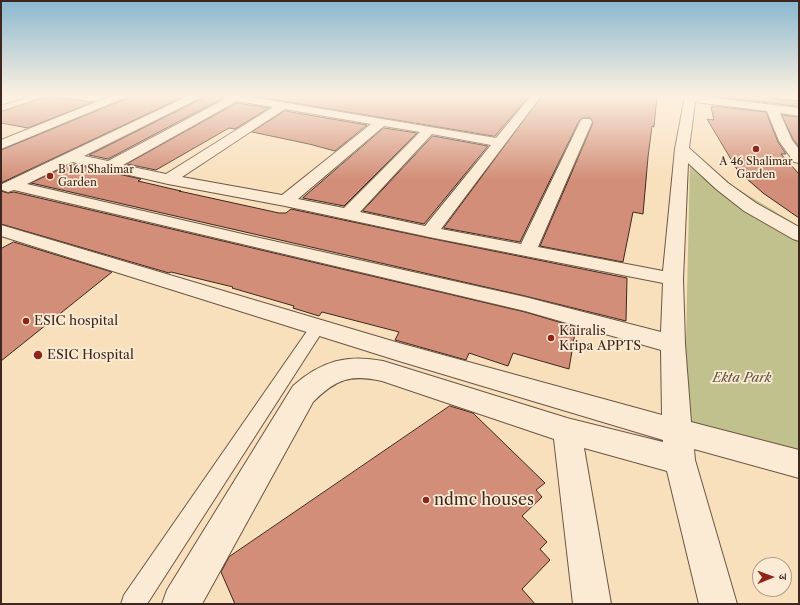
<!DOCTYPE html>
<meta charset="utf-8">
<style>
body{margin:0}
#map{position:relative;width:800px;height:605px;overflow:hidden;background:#f9e0bd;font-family:"Libre Caslon Text","Noto Serif Devanagari",serif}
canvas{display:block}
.frame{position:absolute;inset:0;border:2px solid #3d271e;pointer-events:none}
.north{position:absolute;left:752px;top:557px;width:40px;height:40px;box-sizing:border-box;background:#fbebd4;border:1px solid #af9d8b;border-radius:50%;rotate:89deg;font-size:11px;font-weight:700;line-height:16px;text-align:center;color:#3d271e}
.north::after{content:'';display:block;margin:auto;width:14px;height:18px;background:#8f2418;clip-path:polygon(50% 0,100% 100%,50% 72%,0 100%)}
</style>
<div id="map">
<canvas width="800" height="605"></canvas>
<div class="frame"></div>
<div class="north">उ</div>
</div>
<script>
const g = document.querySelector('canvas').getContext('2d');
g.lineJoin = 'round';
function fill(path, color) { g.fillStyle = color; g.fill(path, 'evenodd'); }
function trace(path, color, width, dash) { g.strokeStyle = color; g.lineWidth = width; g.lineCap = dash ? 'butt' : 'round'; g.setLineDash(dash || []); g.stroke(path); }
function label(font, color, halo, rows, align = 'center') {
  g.font = font + ' "Libre Caslon Text",serif'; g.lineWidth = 3.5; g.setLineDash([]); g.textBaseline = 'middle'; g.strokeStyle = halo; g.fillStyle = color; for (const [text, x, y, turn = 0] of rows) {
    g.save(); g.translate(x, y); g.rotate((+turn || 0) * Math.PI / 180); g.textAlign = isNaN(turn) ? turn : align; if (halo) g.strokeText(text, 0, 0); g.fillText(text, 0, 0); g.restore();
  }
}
fill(new Path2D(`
 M690,160L799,226V457L684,429Z`), '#c1c18e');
const building = new Path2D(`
 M48,96L93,102L28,128L1,123V112Z
 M129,96H166L181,98L1,183V150L125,99Z
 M202,96H222L223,98L108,159L89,155L199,100L202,101Z
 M252,96H529L495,136Z
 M542,96H657L654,127L652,126L648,157L643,214L633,212L623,262L540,246L593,123L590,118H582L579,121L520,242L444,228Z
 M710,96H754L799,101V106Z
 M237,103L269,108L235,129L229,128L156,170L127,164Z
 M712,106L766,112L778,142L786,154H781L799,174V218L763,193L738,171L707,119L714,120L711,107H713Z
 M285,111L367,125L335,151L309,144L252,132Z
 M782,115L799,117V147L793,139Z
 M384,128L417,133L344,206L303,198Z
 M433,136L488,146L424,224L363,211Z
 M72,164L141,179L138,181L181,191H179L279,213H286L291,209L429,238L627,278L626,321L525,296L31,183Z
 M1,191L8,193L14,192L525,312L576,327L569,369L513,353L508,366L469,353L466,360L395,340L399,332L322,312L319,316L293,308L294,306L232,288L233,287L171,272L169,273L1,224Z
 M14,242L112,272L1,361V249Z
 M450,406L473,413L545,483L536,490L542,497L522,516L547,542L540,549L550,560L522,589L535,604H235L221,572L229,557Z`);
fill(building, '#d28e78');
trace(building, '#3d271e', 1);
const service = new Path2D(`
 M317,323L322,324L324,328L322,332L147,604H121L124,595L312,324Z`);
const minor = new Path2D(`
 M111,96H125L124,98L1,149V140Z
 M188,96H201L200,98L84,156L108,161L225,99L223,96H245L496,138L531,96H541L441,229L521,244L580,122L582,119H590L592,122L538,247L663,271L675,149L685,96H697L799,108V116L780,113L792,140L799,149V163L794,162L779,141L767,111L695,102L689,148L728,183L756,203L799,227V241L793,239L744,211L716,189L688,163L683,279L685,344L691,422L799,450V478L694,449L695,460L737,604H699L667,471L584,448L611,604H573L554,439L382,381C350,374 336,379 313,402L202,604H162L167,590L293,386C321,361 347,354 383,361L567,418L663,442V440L399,361L1,236V225L399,343L662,415L661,350L525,311L14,190L8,192L2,190L1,188L2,184ZM237,101L273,107L166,174L123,165ZM285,109L371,124L282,195L182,177ZM384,126L420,132L344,208L298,199ZM432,134L491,145L425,226L360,212ZM72,162L168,184L285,206L429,237L663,283L661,332L525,297L251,236L27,184Z`);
const tertiary = new Path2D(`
 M9,96H24L23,98L1,105V98Z`);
trace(service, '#6c5546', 2);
trace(minor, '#6c5546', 2);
trace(tertiary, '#6c5546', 2);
fill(service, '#fbebd4');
fill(minor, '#fbebd4');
fill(tertiary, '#fbebd4');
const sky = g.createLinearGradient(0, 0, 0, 180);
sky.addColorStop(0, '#8bb8d0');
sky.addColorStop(0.53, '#fcf1e1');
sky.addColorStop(1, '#fcf1e100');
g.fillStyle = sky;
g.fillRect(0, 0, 800, 180);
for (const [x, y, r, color] of [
 [756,149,4,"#8f2418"],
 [50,176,4,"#8f2418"],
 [26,321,4,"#8f2418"],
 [551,338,4,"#8f2418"],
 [38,355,5,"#8f2418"],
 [426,500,4,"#8f2418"]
]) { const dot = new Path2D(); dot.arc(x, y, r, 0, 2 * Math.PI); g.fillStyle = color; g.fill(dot); trace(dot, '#fbebd4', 1.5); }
label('11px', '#3d271e', '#fbebd4', [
 ["A 46 Shalimar",756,162],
 ["Garden",756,175],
 ["B 161 Shalimar",58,170,"left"],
 ["Garden",58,183,"left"]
]);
label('13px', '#3d271e', '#fbebd4', [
 ["ESIC hospital",34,321],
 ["Kairalis",559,331],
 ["Kripa APPTS",559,346],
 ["ESIC Hospital",47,355]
], 'left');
label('italic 13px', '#5e4e3a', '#fbebd4', [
 ["Ekta Park",742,378]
]);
label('16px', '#3d271e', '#fbebd4', [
 ["ndmc houses",434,500]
], 'left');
</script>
